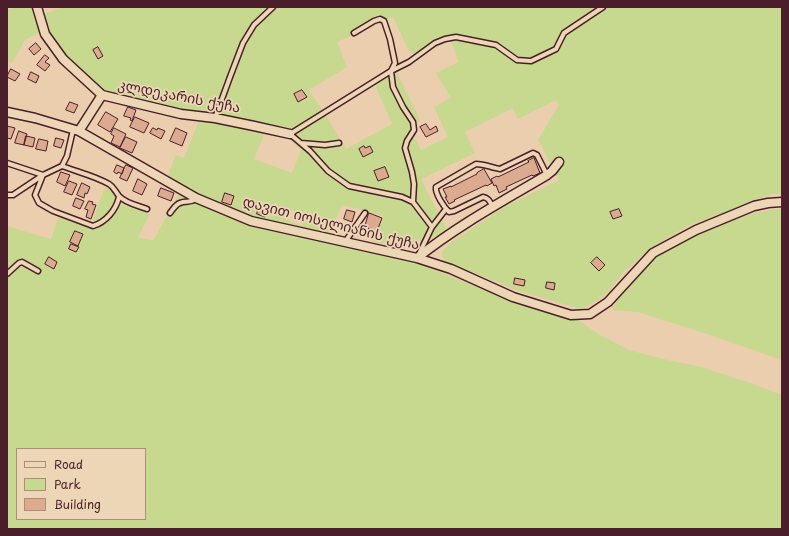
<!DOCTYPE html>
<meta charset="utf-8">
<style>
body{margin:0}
#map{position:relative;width:789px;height:536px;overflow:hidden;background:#eaceae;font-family:"Playpen Sans",sans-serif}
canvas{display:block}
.frame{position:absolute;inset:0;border:8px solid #4a1f2b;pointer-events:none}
.legend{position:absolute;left:16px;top:448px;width:130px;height:72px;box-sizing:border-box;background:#edd6b5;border:1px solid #ac8d7e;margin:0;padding:5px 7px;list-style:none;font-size:12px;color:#4a1f2b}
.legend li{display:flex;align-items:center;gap:8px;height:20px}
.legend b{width:20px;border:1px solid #ac8d7e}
</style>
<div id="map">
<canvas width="789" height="536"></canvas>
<div class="frame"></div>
<ul class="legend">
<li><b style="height:5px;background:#edd6b5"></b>Road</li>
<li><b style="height:11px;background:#c7d98e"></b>Park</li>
<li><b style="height:11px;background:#dcaa8f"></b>Building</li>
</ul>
</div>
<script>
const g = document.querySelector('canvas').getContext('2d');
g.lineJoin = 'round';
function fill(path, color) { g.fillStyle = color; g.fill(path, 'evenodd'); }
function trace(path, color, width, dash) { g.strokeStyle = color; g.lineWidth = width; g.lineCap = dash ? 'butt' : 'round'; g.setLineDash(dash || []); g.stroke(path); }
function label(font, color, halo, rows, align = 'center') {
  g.font = font + ' "Playpen Sans","Noto Sans Georgian",sans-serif'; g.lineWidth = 3.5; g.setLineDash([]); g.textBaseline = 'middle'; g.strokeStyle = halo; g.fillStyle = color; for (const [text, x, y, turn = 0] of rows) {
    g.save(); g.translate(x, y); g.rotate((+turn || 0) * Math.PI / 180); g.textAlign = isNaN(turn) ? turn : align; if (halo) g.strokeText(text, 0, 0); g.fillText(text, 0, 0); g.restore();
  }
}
fill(new Path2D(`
 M17,7H32L40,32L25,40L12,63L7,61V10Z
 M64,7H782V194H772L688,226L649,249L624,272L608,292L597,301L580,309L516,290L447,262L442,257L443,250L453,241L504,207L559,180L538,140L559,105L556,100L518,119L513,108L465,132L475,153L421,179L447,230L427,240L392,245L373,242L384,216L342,205L329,236L256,219L190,191L167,177L176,155L184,158L202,113L175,109L103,92L66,56L49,33L41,15ZM393,17L408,49L415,56L451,41L459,62L436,73L451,98L434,107L448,137L421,150L409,126L420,120L396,70L375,85L392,124L346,149L326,116L309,90L347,67L337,42ZM266,130L288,138L301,150L292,173L254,159ZM289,209L306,216L302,226L285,219Z
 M105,187L112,191L118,200L150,214L138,237L153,241L179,194L197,204L238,221L259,227L372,252L395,256L407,259L480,288L531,307L579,320L598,334L629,350L663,359L701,367L750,383L782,395V529H7V226L51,239L60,213L91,225ZM17,449H145V519H17Z
 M775,209H782V360L707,334L638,312L612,310L621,294L658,255L691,237L735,218Z`), '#c7d98e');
const building = new Path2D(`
 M36,43L41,49L34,55L29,49Z
 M98,47L103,56L98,59L93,50Z
 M45,55L49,58L45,62L50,65L45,71L37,65Z
 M11,69L20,74L15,81L7,77Z
 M31,72L39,76L36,83L28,79Z
 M302,90L307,97L298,102L294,94Z
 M70,102L78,105L74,113L66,110Z
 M128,107L136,110L132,121L130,120L131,118L124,116Z
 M106,112L118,119L110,132L98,125Z
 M135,117L149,123L144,133L130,127Z
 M426,124L430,130L436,126L438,131L426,137L420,127Z
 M7,126L15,128L11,139L7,138Z
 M114,128L126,134L120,147L111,143L114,136L111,134Z
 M153,128L157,130L158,128L165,131L161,139L150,133Z
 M176,128L187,133L182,146L170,141Z
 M19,131L27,134L24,145L15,143Z
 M26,136L35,138L33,147L24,145Z
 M126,137L137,142L132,153L120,148Z
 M56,138L64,140L61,148L54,146Z
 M39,139L48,141L46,151L36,149Z
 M364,146L365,148L370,146L373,152L363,157L359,149Z
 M534,158L540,173L533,176L532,175L506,187L507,189L499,193L496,185L494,186L491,179L497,176L498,177L529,162L528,161Z
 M117,165L124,168L122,174L118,172L117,174L114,172Z
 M126,165L133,168L127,181L120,178Z
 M385,167L389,177L378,181L374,171Z
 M484,169L492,183L487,186L486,185L454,200L455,201L449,204L445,197H447L443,189L451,186V187L477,174V173Z
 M61,172L70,175L65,186L57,182Z
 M138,179L147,184L142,195L133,191Z
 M69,181L77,184L72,195L64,192Z
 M82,183L90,187L87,194L85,193L84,198L77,195Z
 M161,188L174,193L171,201L158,196Z
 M225,193L234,196L231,205L222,202Z
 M76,198L84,201L80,209L73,206Z
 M89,201L93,202L92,204L96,205L91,219L86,217L88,210L85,209Z
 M259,205L268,207L265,217L257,214Z
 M619,209L622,216L613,219L610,212Z
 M347,210L355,212L352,222L344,219Z
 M369,213L382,218L376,234L368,231L369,228L365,227Z
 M75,231L83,234L78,246L70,242Z
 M71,244L79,247L76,252L69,249Z
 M49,257L57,262L54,269L45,264Z
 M597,257L605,265L599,271L591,263Z
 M515,278L525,280L524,286L514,284Z
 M547,282L555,283L554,290L546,288Z`);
fill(building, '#dcaa8f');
trace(building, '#4a1f2b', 1);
const lane = new Path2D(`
 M354,33L374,21L380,19L384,21L390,39L395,63L391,71L393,87L403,107L413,122L414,130L407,141L405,148L412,172L414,184L413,202L432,227L419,254
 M215,118L230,77L243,43L254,25L273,7
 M73,130L67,156L62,166C78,172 95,176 109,184C114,187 115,191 119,196C125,203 139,206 147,209
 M301,143L325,145L339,143
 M7,163L43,175L35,195L39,203L53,211L93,226C106,222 116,210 119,197
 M7,195H13L43,175L62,166
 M413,202L402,197L349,186L328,171L310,151L290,134L391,71L409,62L435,43L445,39L456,37L496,45L517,60L531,61L556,49L564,33L603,7
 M493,207C490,202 489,198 483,197L454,211L449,212C444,207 435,194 436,187L476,164C485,164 492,168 500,169L533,153L537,155L547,175
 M170,213C173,209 176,204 180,203C186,200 188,204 196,199
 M432,227L446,209
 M345,242L365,213
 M7,274L19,263L22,262L38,271`);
const street = new Path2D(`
 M37,7L45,34L63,59L102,95L181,114L215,118L254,126L290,134
 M7,112L35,118L79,131L196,198L251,221L417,258L451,269L513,297L571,315L590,314L608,302L653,253L696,230L754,206L768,203L782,202
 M79,131L102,95
 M417,258C457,226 503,201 547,175L552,171L559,162`);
trace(lane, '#4a1f2b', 7);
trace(street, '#4a1f2b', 11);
trace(lane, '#edd6b5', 4);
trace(street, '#edd6b5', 8);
label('14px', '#4a1f2b', '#edd6b5', [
 ["კლდეკარის ქუჩა",179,97,11],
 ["დავით იოსელიანის ქუჩა",331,224,14]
]);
</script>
